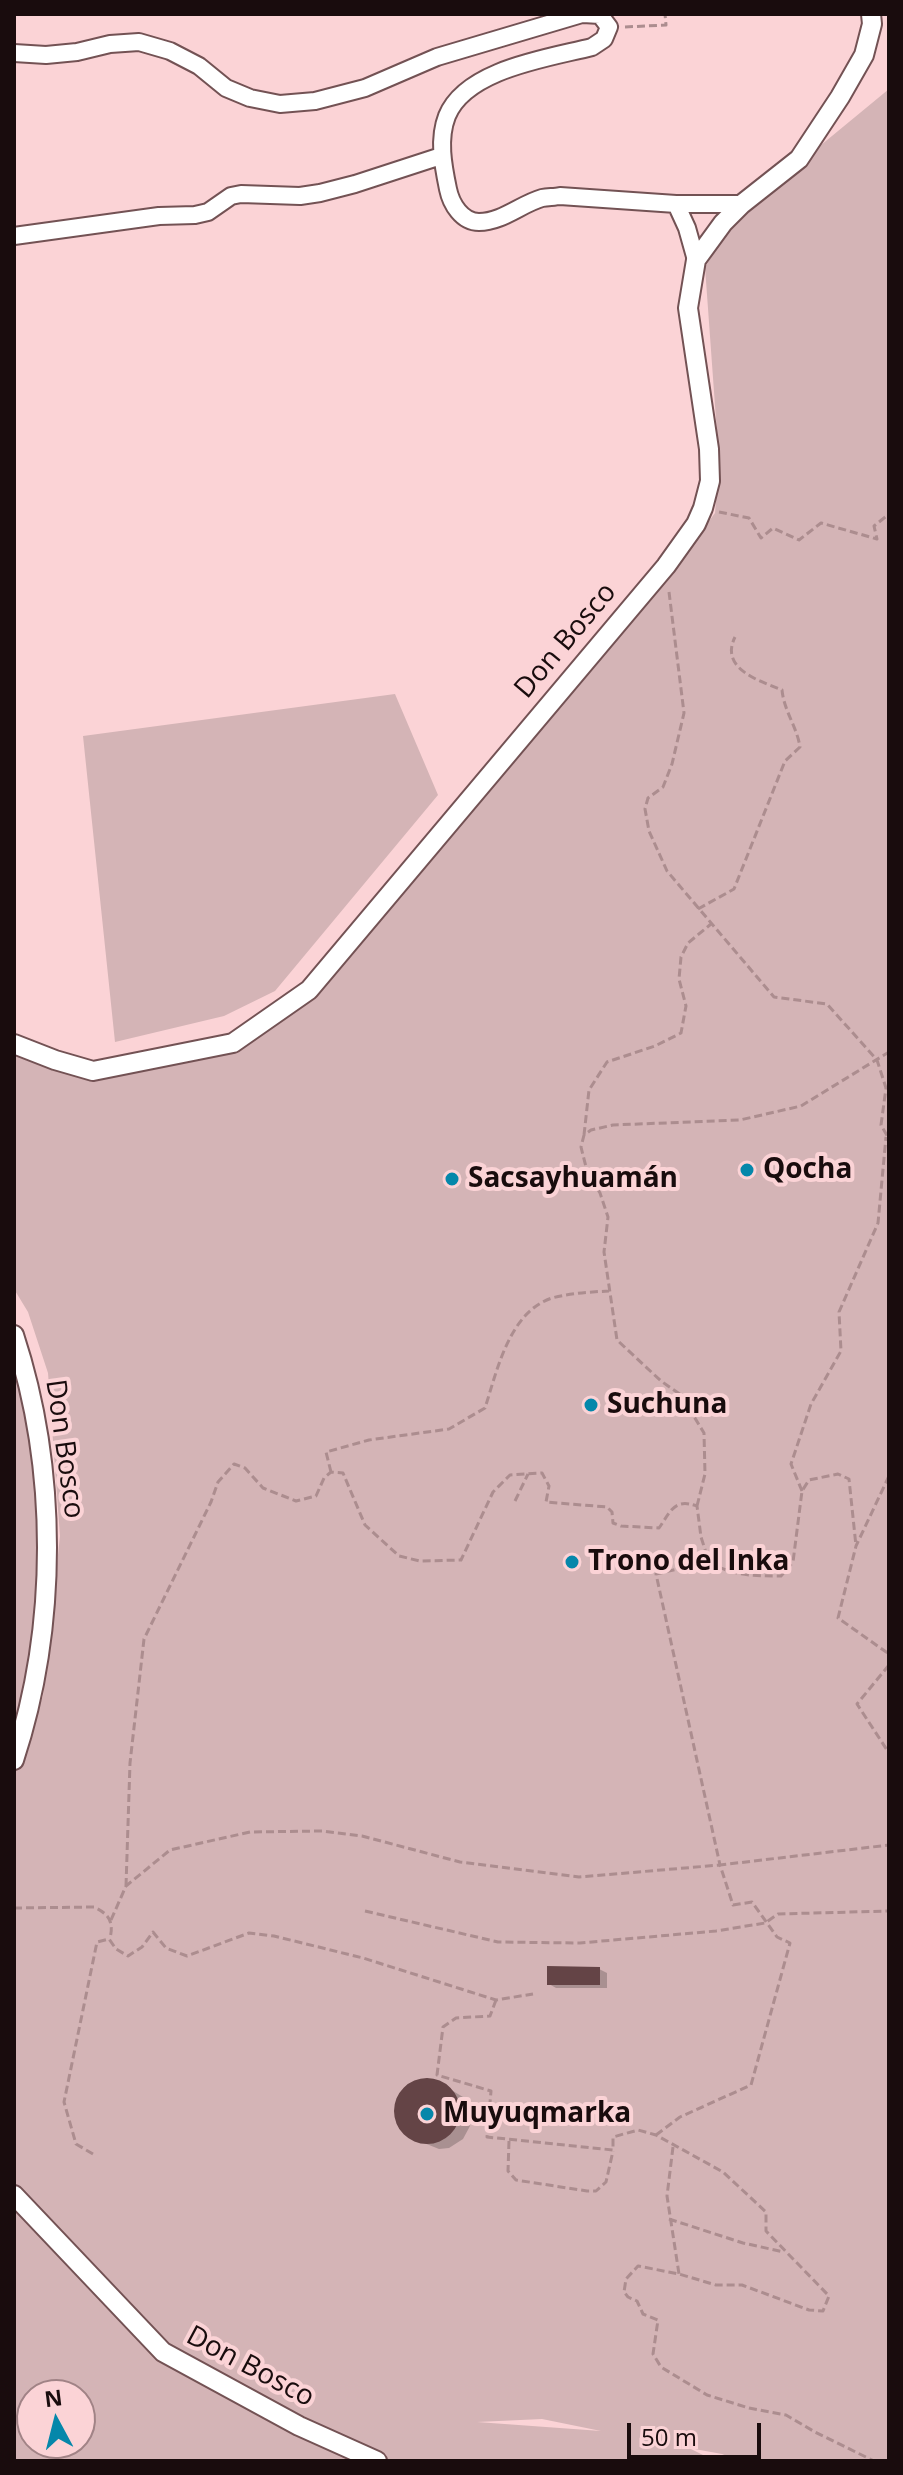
<!DOCTYPE html>
<meta charset="utf-8">
<style>
body{margin:0}
#map{position:relative;width:903px;height:2475px;overflow:hidden;background:#fbd3d6;font-family:"Open Sans",sans-serif}
canvas{display:block}
.frame{position:absolute;inset:0;border:16px solid #190c0d;pointer-events:none}
.north{position:absolute;left:16px;top:2379px;width:80px;height:80px;box-sizing:border-box;background:#fbd3d6;border:2px solid #a18386;border-radius:50%;rotate:353deg;font-size:22px;font-weight:700;line-height:32px;text-align:center;color:#190c0d}
.north::after{content:'';display:block;margin:auto;width:28px;height:36px;background:#0587aa;clip-path:polygon(50% 0,100% 100%,50% 72%,0 100%)}
.scale{position:absolute;left:627px;top:2423px;width:134px;height:36px;box-sizing:border-box;border:4px solid #190c0d;border-top:0;padding-left:10px;font-size:24px;line-height:28px;white-space:nowrap;color:#190c0d;-webkit-text-stroke:6px #fbd3d6;paint-order:stroke}
</style>
<div id="map">
<canvas width="903" height="2475"></canvas>
<div class="frame"></div>
<div class="north">N</div>
<div class="scale">50 m</div>
</div>
<script>
const g = document.querySelector('canvas').getContext('2d');
g.lineJoin = 'round';
function fill(path, color) { g.fillStyle = color; g.fill(path, 'evenodd'); }
function trace(path, color, width, dash) { g.strokeStyle = color; g.lineWidth = width; g.lineCap = dash ? 'butt' : 'round'; g.setLineDash(dash || []); g.stroke(path); }
function label(font, color, halo, rows, align = 'center') {
  g.font = font + ' "Open Sans",sans-serif'; g.lineWidth = 8; g.setLineDash([]); g.textBaseline = 'middle'; g.strokeStyle = halo; g.fillStyle = color; for (const [text, x, y, turn = 0] of rows) {
    g.save(); g.translate(x, y); g.rotate((+turn || 0) * Math.PI / 180); g.textAlign = isNaN(turn) ? turn : align; if (halo) g.strokeText(text, 0, 0); g.fillText(text, 0, 0); g.restore();
  }
}
fill(new Path2D(`
 M889,89V2461H739L722,2454L689,2448L715,2461H14V1771L43,1696L60,1536L48,1373L28,1312L14,1289V1050L36,1049L125,1069L233,1045L310,991L683,556L715,513L719,461L705,267L741,211ZM32,2395H80V2443H32ZM542,2419L601,2431L477,2422Z
 M395,694L438,795L275,991L224,1016L115,1042L83,736Z
 M14,1364L28,1398L41,1509L40,1594L24,1704L14,1734Z`), '#d4b4b6');
fill(new Path2D(`
 M599,1969L607,1973V1988H556L549,1984Z
 M425,2080L438,2082L463,2097L471,2115L470,2126L463,2139L449,2148L439,2149L419,2141L406,2133L400,2125L396,2110L404,2090L411,2084Z`), '#0003');
fill(new Path2D(`
 M547,1966L600,1967V1985H547Z
 M394 2111a33 33 0 1 1 66 0a33 33 0 1 1-66 0Z`), '#644446');
const minor = new Path2D(`
 M583,14L600,15L609,27L604,39L592,47C549,58 466,69 447,116C438,139 443,165 448,189C451,204 462,222 479,222C502,222 521,204 542,198C548,197 555,197 560,196L676,204L687,228L696,260
 M14,53L46,55L77,52L110,44L139,42L170,51L199,66L226,88L250,98L280,104L315,101L365,88L437,57L582,14
 M676,204H742
 M14,236L159,216L195,215L208,212L231,196L241,194L300,196L320,193L355,184L441,156`);
const tertiary = new Path2D(`
 M14,1044L55,1060L93,1071L233,1043L309,990L666,566L696,524L703,508L710,481L709,449L688,308L696,260L723,223L742,204L799,159L840,97L864,55L872,24L871,14
 M14,1335C58,1469 58,1626 14,1760
 M14,2195L163,2352L299,2426L377,2461`);
trace(minor, '#735254', 20);
trace(tertiary, '#735254', 22);
trace(new Path2D(`
 M625,27L666,25L665,14
 M719,512L749,518L761,538L773,528L799,540L821,523L877,539L874,526L889,514
 M669,592L684,713L672,764L663,787L648,798L645,809L649,831L667,871L774,997L827,1004L877,1060L886,1088L881,1125L889,1139
 M698,909L734,889L785,761L800,747C797,727 784,711 782,690C760,681 719,669 735,637
 M584,1135L589,1090L607,1062L655,1046L681,1033L686,1006L679,979L681,957L688,943L711,924
 M331,1472L326,1452L369,1440L449,1429L485,1408C497,1371 509,1312 552,1298C571,1293 590,1292 609,1291
 M889,1476L856,1546L838,1618L889,1654
 M802,1491L791,1464L811,1404L841,1351L839,1312L878,1223L886,1137
 M515,1501L528,1474
 M697,1506L705,1474L704,1433L681,1395L661,1381L617,1340L604,1252L608,1217L600,1193L587,1171L581,1147L584,1135L591,1130L613,1125L740,1120L801,1106L889,1052
 M889,1665L857,1704L889,1753
 M126,1886L130,1763L144,1639L211,1502L218,1482L234,1464L245,1468L263,1488L296,1501L316,1496L324,1478L331,1472L343,1473L365,1525L399,1556L420,1561L461,1560L493,1492L510,1475L542,1473L549,1486L546,1502L607,1507L612,1512L613,1523L621,1526L659,1528C671,1511 674,1498 697,1506L701,1537L709,1562C733,1576 754,1576 781,1576L793,1562L802,1491L809,1480L838,1474L849,1479L856,1546
 M14,1908L94,1907C109,1914 114,1922 110,1938
 M365,1911L498,1942L580,1943L716,1931L765,1923L778,1914L889,1911
 M111,1920L126,1886L170,1850L250,1832L322,1831L362,1836L460,1862L579,1877L720,1865L656,1574L709,1562
 M496,2000L490,2016L456,2018L443,2027L437,2075L491,2091L487,2137L613,2150V2137L638,2130L656,2135L723,2172L766,2212V2231L829,2296L823,2311L809,2310L742,2285H716L679,2274L638,2266L626,2279L624,2292L628,2297L637,2301L643,2314L658,2320L653,2354L661,2367L707,2395L749,2408L786,2415L815,2432L874,2461
 M656,2135L680,2117L751,2085L790,1943L777,1937L752,1902L733,1905L720,1865L889,1845
 M509,2141L508,2171L516,2180L587,2191H596L606,2182L613,2151
 M673,2147L667,2196L679,2274
 M93,2154L76,2144L64,2102L97,1942L109,1939L116,1949L128,1956L142,1947L153,1932L166,1948L187,1956L249,1933L274,1936L363,1958L496,2000L533,1994
 M669,2219L743,2243L784,2252`), '#ac8d8f', 3, [8, 4]);
trace(minor, '#fff', 16);
trace(tertiary, '#fff', 18);
for (const [x, y, r, color] of [
 [747,1170,8,"#0587aa"],
 [452,1179,8,"#0587aa"],
 [591,1405,8,"#0587aa"],
 [572,1562,8,"#0587aa"],
 [427,2114,8,"#0587aa"]
]) { const dot = new Path2D(); dot.arc(x, y, r, 0, 2 * Math.PI); g.fillStyle = color; g.fill(dot); trace(dot, '#fbd3d6', 3); }
label('28px', '#190c0d', '#fbd3d6', [
 ["Don Bosco",566,641,-50],
 ["Don Bosco",64,1449,82],
 ["Don Bosco",250,2367,28]
]);
label('bold 28px', '#190c0d', '#fbd3d6', [
 ["Qocha",763,1170],
 ["Sacsayhuamán",468,1179],
 ["Suchuna",607,1405],
 ["Trono del Inka",588,1562],
 ["Muyuqmarka",443,2114]
], 'left');
</script>
